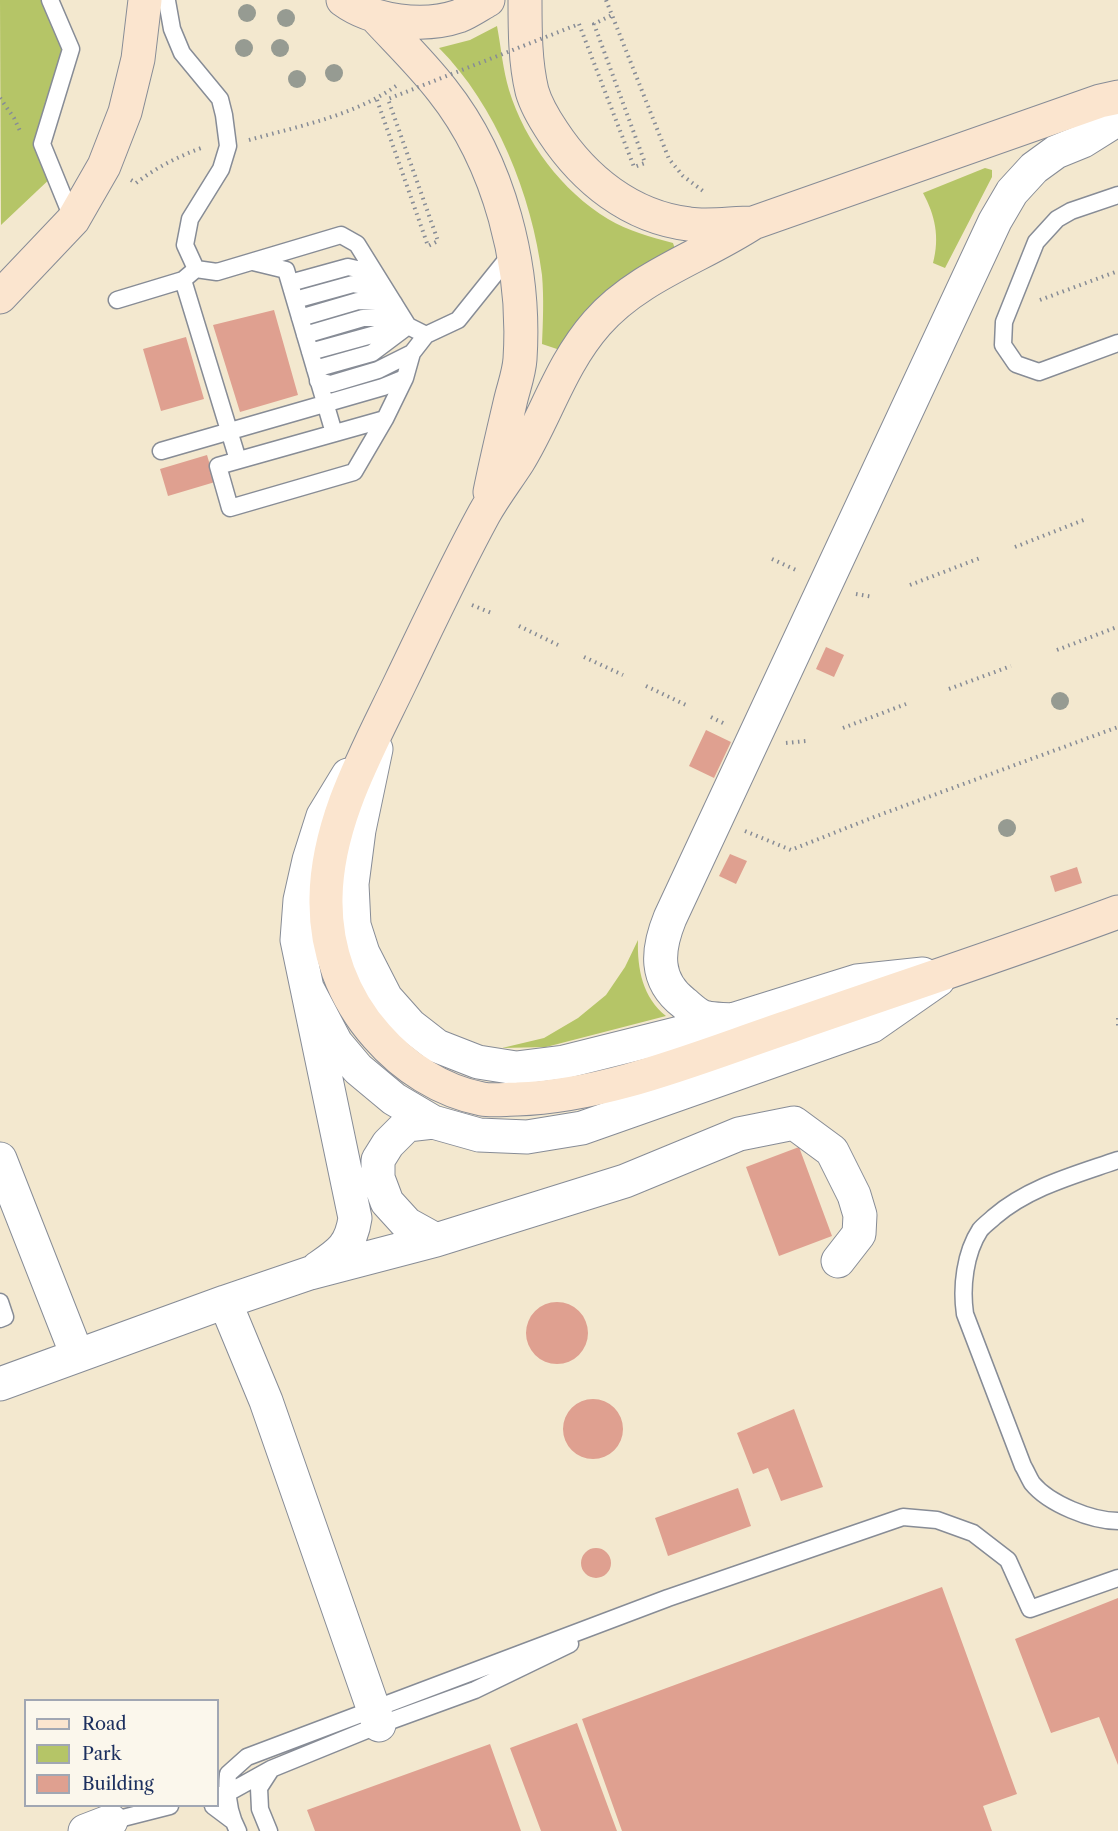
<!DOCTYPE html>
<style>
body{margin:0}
#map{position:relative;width:1118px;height:1831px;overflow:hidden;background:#f3e8cf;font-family:"Libre Caslon Text",serif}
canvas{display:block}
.legend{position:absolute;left:24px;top:1699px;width:195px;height:108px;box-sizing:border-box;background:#fbf7ec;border:2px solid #a1a7b3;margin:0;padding:8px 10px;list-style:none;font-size:18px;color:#1b2f5e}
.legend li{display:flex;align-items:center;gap:12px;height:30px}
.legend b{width:30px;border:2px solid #a1a7b3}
</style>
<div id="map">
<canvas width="1118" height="1831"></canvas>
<ul class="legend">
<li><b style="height:8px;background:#fbe5cf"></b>Road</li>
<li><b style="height:16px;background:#b5c567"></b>Park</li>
<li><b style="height:16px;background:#dfa090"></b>Building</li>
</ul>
</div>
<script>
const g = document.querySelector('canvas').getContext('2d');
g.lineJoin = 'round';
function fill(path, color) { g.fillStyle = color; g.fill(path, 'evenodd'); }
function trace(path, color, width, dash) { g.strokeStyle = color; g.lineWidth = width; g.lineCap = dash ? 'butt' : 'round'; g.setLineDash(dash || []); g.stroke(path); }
fill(new Path2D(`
 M0,0H50L71,49L42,144L55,174L1,225Z
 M497,26C501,47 503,70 509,90C525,142 562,191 608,219C628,231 651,237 673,243L675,249L560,350L542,344C543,322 544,298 542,275C532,196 496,105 439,48L470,40Z
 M985,168L992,170V177L945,268L933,263C940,237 935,215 923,193Z
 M638,940C637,969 643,998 666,1016L546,1047L502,1048L544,1038L578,1018L606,995L625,967Z`), '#b5c567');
fill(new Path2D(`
 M274,310L298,395L240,412L213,325Z
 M186,337L204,399L161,411L143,349Z
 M207,455L215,482L168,496L160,469Z
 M826,647L844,655L834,677L816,669Z
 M706,730L731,742L714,778L689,766Z
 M730,854L747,861L736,884L719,876Z
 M1077,867L1082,883L1055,892L1050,876Z
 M799,1147L832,1236L779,1256L746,1167Z
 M526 1333a31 31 0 1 1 62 0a31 31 0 1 1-62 0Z
 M563 1429a30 30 0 1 1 60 0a30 30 0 1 1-60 0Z
 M794,1409L823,1487L781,1501L768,1468L753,1474L737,1433Z
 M738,1488L751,1526L668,1556L655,1518Z
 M581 1563a15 15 0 1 1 30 0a15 15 0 1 1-30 0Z
 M942,1587L1017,1794L983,1806L992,1831H622L582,1719Z
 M1118,1598V1765L1099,1717L1051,1733L1015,1639Z
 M577,1723L617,1831H541L510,1748Z
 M490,1744L521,1831H315L307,1810Z`), '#dfa090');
const lane = new Path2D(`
 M50,0L71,49L42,144L73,220
 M167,1L172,29L182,53L220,99L224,115L228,146L221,169L190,219L185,245L196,269
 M1118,195L1071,211L1057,219L1036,242L1004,322L1003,345L1016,364L1039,372L1118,343
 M253,262L286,270L334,433
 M183,280L238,460
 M290,283L348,267L375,273
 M117,300L183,280L196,269L217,272L341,235L357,244L408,326L426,335L458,320L511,254
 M295,300L353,284L385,289
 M300,318L358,301L394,303
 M305,335L363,318H403
 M310,352L401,327
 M315,369L372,353L408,326
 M318,381L331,384L378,370L412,353
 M385,419L354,472L230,508L218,466L385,419L405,378
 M161,451L383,387L405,378L412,353L426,335
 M1118,1160C1075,1175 1029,1187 994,1217C990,1221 984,1225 980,1230C965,1253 961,1287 965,1314L1023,1466C1026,1471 1029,1478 1032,1483C1049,1504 1092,1521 1118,1521
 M0,1302L5,1317L0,1319
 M220,1795L226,1794L271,1769L379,1725L475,1690L570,1644
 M213,1806L233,1821
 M111,1821L170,1806
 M238,1831C228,1812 226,1794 228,1774L247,1757L668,1598L903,1517L937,1520L973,1533L1008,1560L1030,1609L1118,1578
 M269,1831L260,1809L259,1788L270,1771`);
const street = new Path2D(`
 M376,749L359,830L352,884L354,925L363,953L386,998L410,1025L437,1046L478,1062L516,1068L564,1062L732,1020L857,981L923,974
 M307,988L336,1043L358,1069L394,1099L433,1122L479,1135L527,1137L582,1128L872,1026L938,980
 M732,1020C723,1019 712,1020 704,1017C697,1015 690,1008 684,1003C654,980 657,950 670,918L995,221L1012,192L1034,168L1056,152L1083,141L1118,119
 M433,1122L407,1125L388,1144L378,1160V1178L387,1202L407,1224L436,1240
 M0,1159L77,1355
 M318,1268C340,1253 351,1246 355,1218L297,940L300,900L309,860L323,816L348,775
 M225,1302L310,1273L436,1240L625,1181L739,1134L794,1123L832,1151L854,1195L860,1215L859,1234L838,1261
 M0,1384L225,1302L266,1401L379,1725
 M85,1831L111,1821`);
const secondary = new Path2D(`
 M343,0C373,22 424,28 459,16C469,12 479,5 488,0
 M525,0C525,30 525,62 532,91C536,105 545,120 553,132C584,179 630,217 689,224C709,227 732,223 753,223
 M375,16C397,40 422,64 442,90C500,163 526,267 520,359C519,374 513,389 510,403C503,433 496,462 490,492
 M1118,97L1100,101L753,223C701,257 638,276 597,323C560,365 546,417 518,462C507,479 494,496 484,514C454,569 428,625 401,681C368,750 327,821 326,898C325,949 343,998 377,1036C404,1067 441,1091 482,1099C493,1101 506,1099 517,1099C609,1096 704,1055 791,1026C900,988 1010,952 1118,912
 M0,297L73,220L104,166L125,112L138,59L145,0`);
trace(lane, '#878c96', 19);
trace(street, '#878c96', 35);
trace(secondary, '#878c96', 35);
trace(new Path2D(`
 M606,0L669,159L683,176L703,191
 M579,24L634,167L645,163L594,24L612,15
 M0,98L14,118L21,133
 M249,140C299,126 353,116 396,86
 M131,180L136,183C157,167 179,156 204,147
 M1040,300L1118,271
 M1015,547L1086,519
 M772,559L798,571
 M910,585L980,558
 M856,594L873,597
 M472,605L494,614
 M519,626L558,645
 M1057,650L1117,627
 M584,657L623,675
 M646,686L686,705
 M949,689L1011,666
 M711,717L725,724
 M843,728L906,704
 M786,743L806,741
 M745,831L791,850L874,817L1118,727
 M1118,1018V1029`), '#878c96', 4, [1.5, 4.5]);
trace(lane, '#fff', 16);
trace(street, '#fff', 33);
trace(secondary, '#fbe5cf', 33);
trace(new Path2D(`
 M377,100L428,246L438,241L388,99L579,24`), '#878c96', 4, [1.5, 4.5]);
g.fillStyle = '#969b92';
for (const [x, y] of [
 [247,13],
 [286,18],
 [244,48],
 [280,48],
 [334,73],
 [297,79],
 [1060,701],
 [1007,828]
]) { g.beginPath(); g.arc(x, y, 9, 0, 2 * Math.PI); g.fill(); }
</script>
